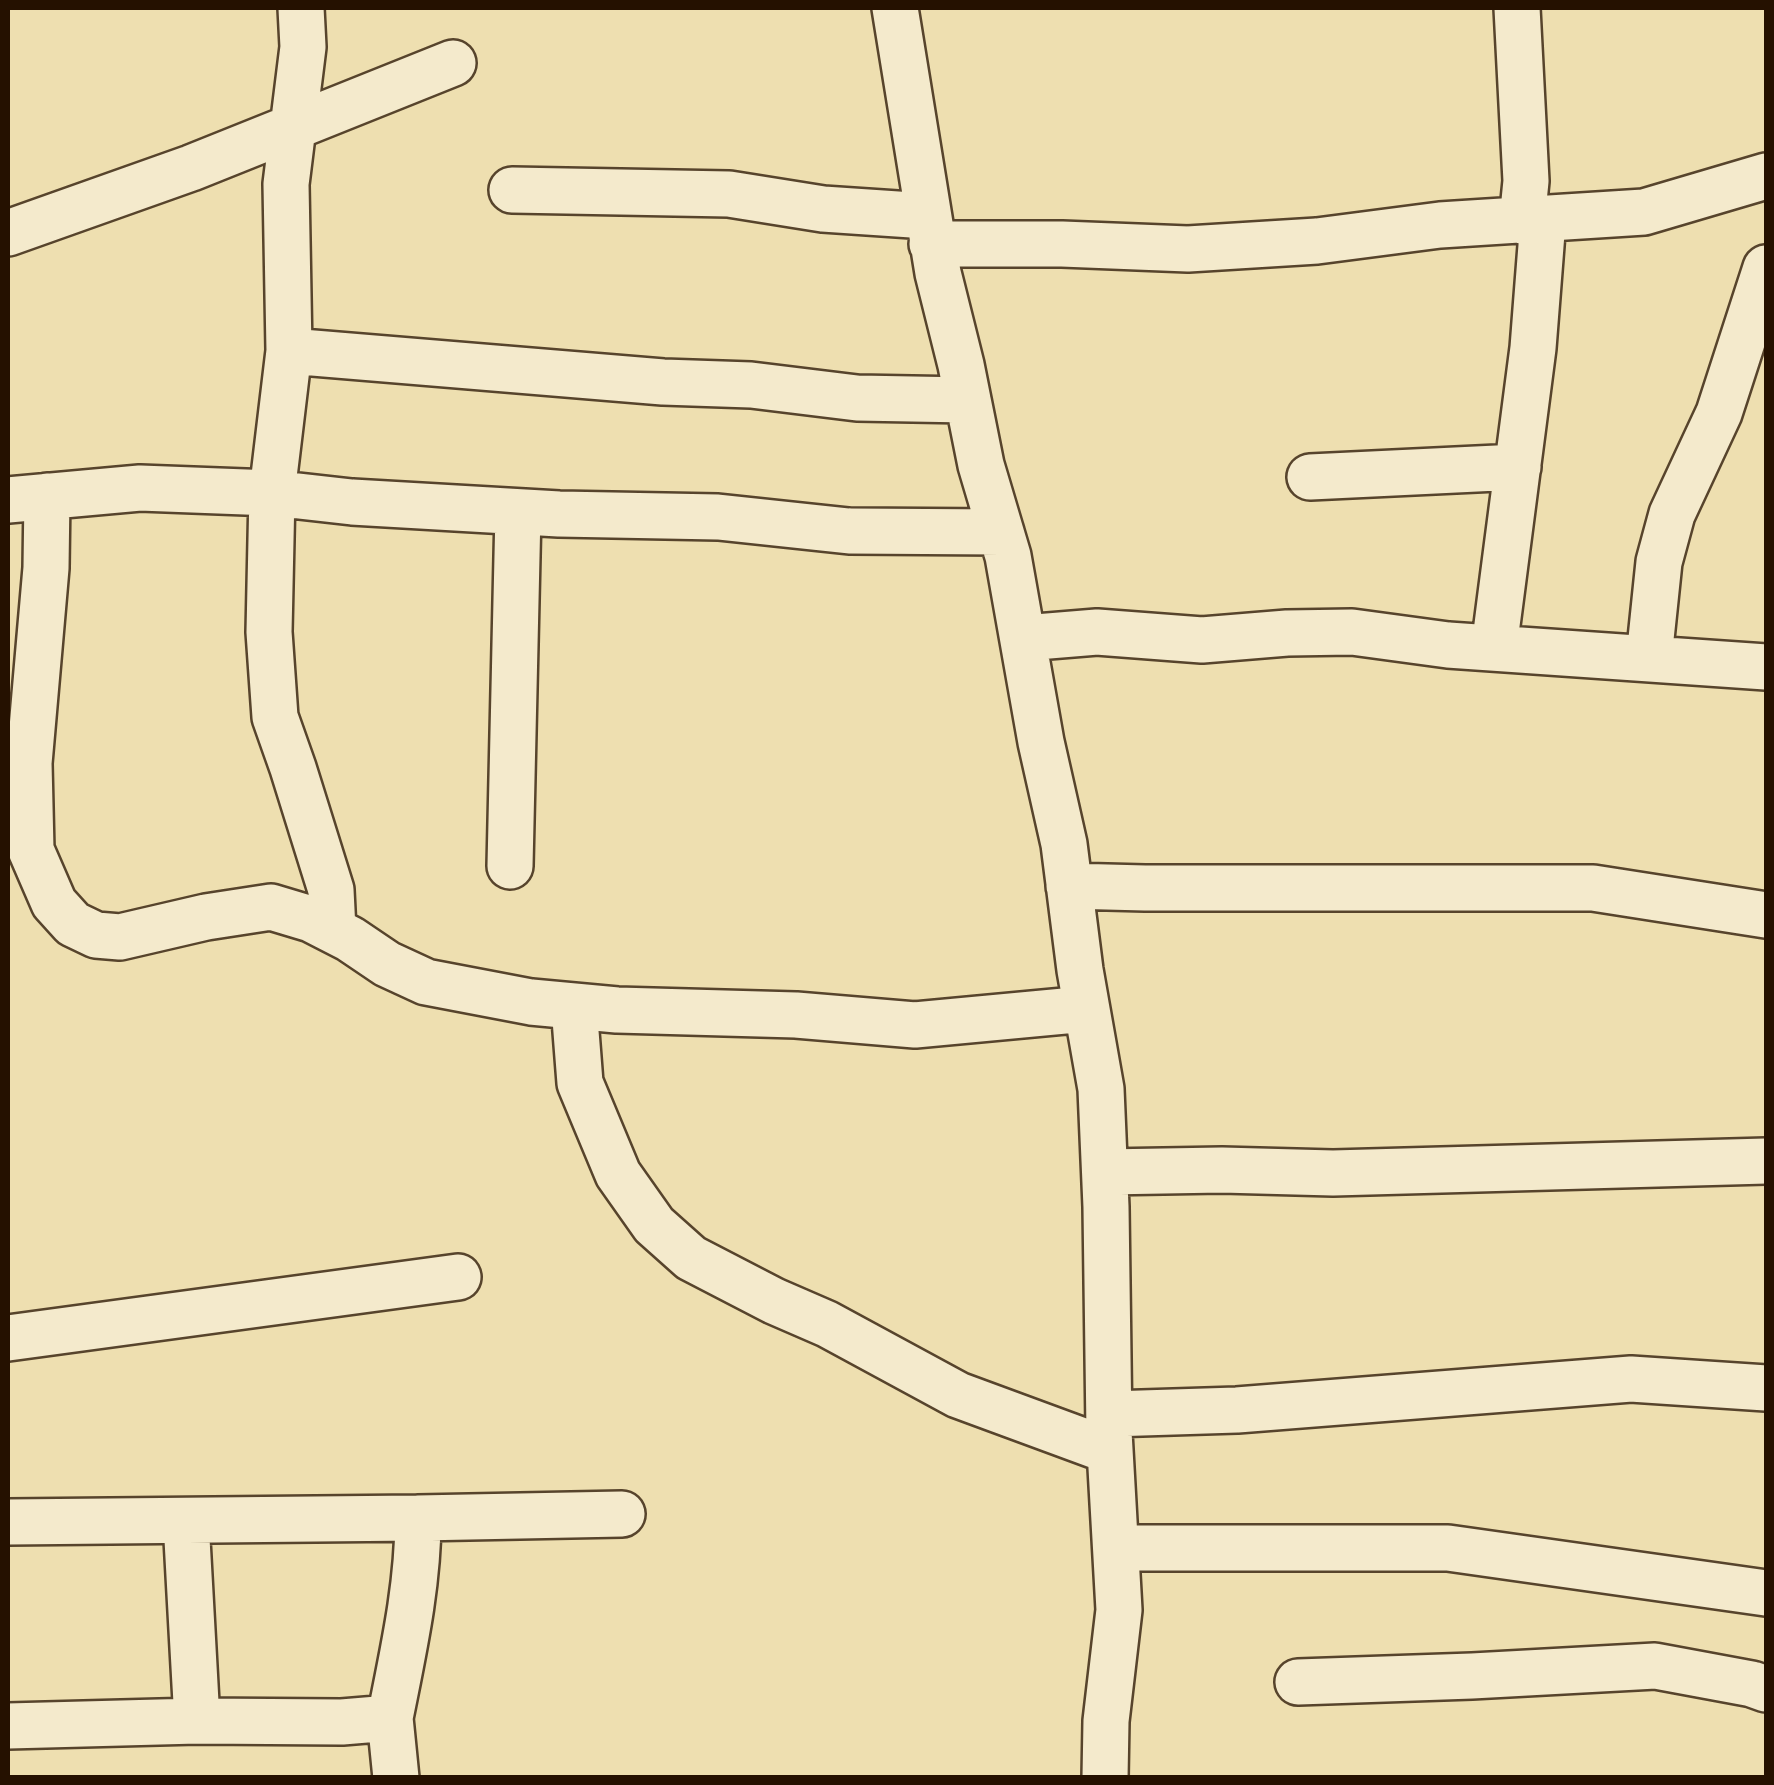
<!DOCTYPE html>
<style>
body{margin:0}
#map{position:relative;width:1774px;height:1785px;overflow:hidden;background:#eedfb0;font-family:"Sorts Mill Goudy",serif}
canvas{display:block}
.frame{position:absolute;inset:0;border:10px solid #251100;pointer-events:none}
</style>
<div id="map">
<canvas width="1774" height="1785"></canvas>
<div class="frame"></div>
</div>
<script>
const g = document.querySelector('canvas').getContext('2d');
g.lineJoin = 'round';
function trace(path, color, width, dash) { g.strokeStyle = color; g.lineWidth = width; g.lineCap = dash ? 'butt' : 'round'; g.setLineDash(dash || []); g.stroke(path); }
const minor = new Path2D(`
 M301,8L303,47L286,184L289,351L272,493L269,632L275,717L293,768L331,890L333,930
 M895,8L938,273L961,365L981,465L1008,556L1041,742L1064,844L1080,970L1101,1089L1106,1207L1109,1432L1119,1610L1106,1721L1105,1778
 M1517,8L1526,181L1522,221
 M512,190L729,194L823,209L927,216
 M8,233L191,168L453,63
 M932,244H1062L1188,249L1317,241L1440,225L1644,212L1766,176
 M289,351L663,382L751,385L857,398L968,400
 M1310,477L1518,467
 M47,496L46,568L29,763L31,850L54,903L73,924L96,935L120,937L206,917L271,907L311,919L350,939L387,964L426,982L531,1002L617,1010L796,1015L915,1025L1086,1009
 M8,500L140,488L272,493L352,502L559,514L718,517L849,531L1001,532
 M1024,638L1097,632L1202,640L1287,633L1352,632L1448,645L1766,667
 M1494,648L1533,348L1543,220
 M1649,658L1659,562L1672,514L1719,413L1766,268
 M510,866L518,512
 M1069,886L1145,888H1593L1766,915
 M574,1006L580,1083L618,1174L654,1225L691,1258L774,1301L827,1324L958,1395L1110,1451
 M1105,1172L1222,1170L1333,1173L1766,1161
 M8,1338L458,1277
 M1110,1414L1237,1410L1631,1379L1766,1388
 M418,1518L622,1514
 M186,1521L197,1721
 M8,1522L418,1518C418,1587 403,1652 390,1718
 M1116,1548H1448L1766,1593
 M1298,1682L1472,1676L1655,1666L1752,1684L1766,1689
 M8,1726L197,1721L342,1722L390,1718L396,1778`);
trace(minor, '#57442c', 50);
trace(minor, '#f4eacc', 45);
</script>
